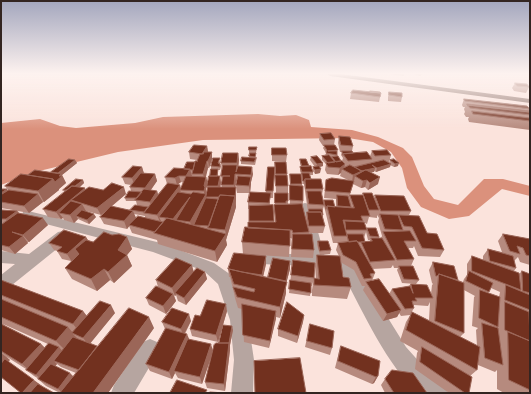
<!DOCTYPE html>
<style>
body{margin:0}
#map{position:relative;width:531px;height:394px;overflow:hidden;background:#fbe3dc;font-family:"Zilla Slab",serif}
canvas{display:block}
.frame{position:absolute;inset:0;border:2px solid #332521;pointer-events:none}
</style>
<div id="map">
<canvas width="531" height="394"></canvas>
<div class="frame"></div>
</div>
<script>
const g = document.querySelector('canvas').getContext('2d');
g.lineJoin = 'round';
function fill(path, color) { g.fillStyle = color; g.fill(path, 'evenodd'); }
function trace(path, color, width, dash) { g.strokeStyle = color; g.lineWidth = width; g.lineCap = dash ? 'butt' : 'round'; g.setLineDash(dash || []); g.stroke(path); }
fill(new Path2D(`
 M258,114L280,116L296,115L309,120L311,127L352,130L378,137L403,148L412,157L424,186L434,199L458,205L484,179H503L530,186V196L502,189L469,216L449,219L421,207L407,188L402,168L391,152L373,142L348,138L203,140L118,152L35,172L1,185V123L40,119L60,126L76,128L135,123L163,117Z`), '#db917c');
fill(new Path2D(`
 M305,203L309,204L311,207L325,257L340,259L355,265L406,347L431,375L445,385L448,393H419C387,367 363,311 343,275C326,264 273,265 251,264L246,262L243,258L246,254L251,252L310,255L299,207L301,204Z
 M28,211L161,243L214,263L231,275L248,320L254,360L253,393H231L234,360L230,320L218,284L204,271L153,252L23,218L22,215L23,212Z
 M63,231L68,232L70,236L68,240L7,289L1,291V275L15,264L1,263V251L29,254L58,232Z
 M150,339L157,342L160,349L134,393H111L114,385L143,342Z`), '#b6a5a0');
fill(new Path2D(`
 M327,74H341L530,99V103L330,76Z`), '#8b6d64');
fill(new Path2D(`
 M387,74H404V76Z
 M416,74H423L422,75L420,76L415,75Z
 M515,83L529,87L526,93L514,91L512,88Z
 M389,92L402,97L401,102L388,101V97Z
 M351,93H381L379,102L350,99Z
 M464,99L530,109L529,110L530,111V130L469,122L468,119L469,117H466L464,114L465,112L464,109L465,107H463L462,105Z
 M320,134L335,139L334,145L337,152V156L341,161H342L343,158L341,155L342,152H340L338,143L339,136L353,146L352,151L353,153L370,156L372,151L391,155L389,162H387L389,163L390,160L398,166L394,167L390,165V167L376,172L374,171V172H371L378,184L368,190L365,187L361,188L353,184L350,195H363V193L374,198L375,195L411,211L409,215L444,250L440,257L418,256L414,246L413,248H408L414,259L411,266L419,280L416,284L402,283L397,270L398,268H394L393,265L391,268L372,269L375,273L372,281L389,294L392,289L409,286L411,284L431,294L432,285L433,284L432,283L429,270L433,262L458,280L463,282L464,279L467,275V264L472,256L483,260V256L488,249L502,252L498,241L503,234L530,239V265L520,262L518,257L514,261L516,268L514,271L519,274L522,271L530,274V393H504L497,389V370L495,372L478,365V362L477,370L470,376L469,393H449L415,369L417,353L418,351L400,341L406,322L412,312L429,320L430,302L428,306L414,305V308L410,315L401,316L399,313L397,317L383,321L363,290L365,286H362L354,270L342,263L341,261L343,277L351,287L347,299L312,296V290L314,278L316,279L315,266L317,255L339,256L336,250L338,243H333L324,206L322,212L323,215V218L325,226L323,233H309L314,250L313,258L291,257L292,239L291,238H290L289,257L243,254L242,242L248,228L249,222V209H248V202L266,192L268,167L274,174L273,198H270V205H273L274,222H275L274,212V205H275V193H276L275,162L287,174L288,186V204H290V174L302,184L303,201V208L306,219L307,212H308L304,184H303L302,176L300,171V167H301L300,162V159L309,166V167L313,170V167H315L310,160L311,157L323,163V166L319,167L320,173L315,174L313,171V175H310L311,179L323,189L322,195L324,203V200L336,207V199L324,198L326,180H348L340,176L341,173L338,175L327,174L325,170L326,164L322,160V156H325L326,153L323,148L324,146H323L319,140ZM377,215L379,218L378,222L382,236L381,238H379V237L367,228L366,229L365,223L367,224L369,217L377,218ZM366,232L368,240H370V241L365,242L364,238ZM491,288L500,292L499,297L488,293ZM464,290L475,296L474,297L472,326L478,328L476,330L477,346L460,337L464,333Z
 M207,146L208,152L212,159L209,168H208L205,177H206L208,184L206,189L207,194V186L210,176L211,169V166L220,161V163L221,167L220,170H218V176H220L221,183L220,187H222V182L221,176L222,170L221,163L238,153L239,160L238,166L253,174L251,182L250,193H237L236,185L237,181H236L235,187L236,194V207L226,240L227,245L217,262L158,244L157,240L132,233L129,226L127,229L104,224L100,217L109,208L101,215L86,211L96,217L89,224L78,219L74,223L64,220L63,218L61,219L48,217L43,209L65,192L63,190L83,180L84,183L80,187L85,188V189L126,194L111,207L130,210L137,205L136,201H126L125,198L131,191L130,187L131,185L125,184L122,177L142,167L144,173L155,174L157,181L151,190L157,191L158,194L167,184L165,177L184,169L197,161V160L190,159L189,152ZM181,182L184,183L181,189L180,185L178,184ZM134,214L145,216V217L136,218Z
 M257,147L256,153H249V150Z
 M272,148L287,155L286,162L272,161Z
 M249,156L257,157L255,165L241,164V161L249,157Z
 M75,160L77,163L62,175L66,183L59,189V190L44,202H43L29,213L18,211L19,213L48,225L29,242H27L28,243L15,254L1,250V211L13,210L1,208V189L8,191V190L5,186L28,175L51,172Z
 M112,235L127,237L132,249L127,255L132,266L114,283L110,280L97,291L72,279L65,268L71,261L62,259L57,251L54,250L49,243L86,237L88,240L93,242Z
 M318,241L331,250L330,254L320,255L317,245Z
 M266,256V264L263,276L268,277L290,261V269L286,284V293L280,318L276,317L269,348L244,342L242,309L238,308L235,298L233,289L230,277H229L228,269Z
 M194,272H205L207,279L186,305L178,301L176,295L175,296L174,295L176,301L166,314L149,305L146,298L158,287L156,280Z
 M291,275L314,278L312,286H311L310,296L289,293Z
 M1,280L83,311L87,316L115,313L90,343L97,346L98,347L154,328L108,393H60L46,386L38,379H39L34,376L26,370V369L7,357L10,360L8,361L1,377ZM3,324L48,344L45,348L41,344L6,326ZM57,364L61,367L76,373L74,377L55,366Z
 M227,311L218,342L192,336L190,329L200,316Z
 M304,315L303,322L297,343L278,336V329Z
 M191,321L185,334L189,339L213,350L233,330L230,345V350L225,391L207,388L205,382L212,355L202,384L178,378L175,373L172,379L150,371L146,364L165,329L162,322Z
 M310,324L332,348L330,355L305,347Z
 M341,346L378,376L374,383L372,384L335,368L339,352Z
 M385,379L427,393H385L381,385Z`), '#b68a7e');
fill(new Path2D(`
 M207,146L208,152L203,160L202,154Z
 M212,152V159L209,168L208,161Z
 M238,153L239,160L238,170L237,163Z
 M75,160L77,163L62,175L66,183L59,189V190L44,202L38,191L55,176Z
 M207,161L208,168L205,181L203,174Z
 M323,163V166L316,168L317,164Z
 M399,163L398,166L394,167L395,164Z
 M345,164L344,170L342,169L341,173L338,175L340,168Z
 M391,164L390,167L376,172L377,168Z
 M142,167L144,174L134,185L132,178Z
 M252,167L253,174L251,182V175Z
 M375,168L374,172L361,174L355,176L354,181L352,182L353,175L358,171Z
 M190,169L192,176L188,183L186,176Z
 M321,169L320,173L315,174V170Z
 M155,174L157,181L147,195L145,188Z
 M235,174L236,181L235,192L234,185Z
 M179,176L181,182L177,185L175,178Z
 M220,176L221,183L219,193L218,186Z
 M206,177L208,184L206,189L207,201L192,229L190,222L204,196V186Z
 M251,177V184L250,193L249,186Z
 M380,177L378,184L368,190L370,183Z
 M83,180L84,183L72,194L70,191Z
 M367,180L365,187L361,188L363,181Z
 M180,185L181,190H180L181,193L159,217L161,221L160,222L157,215Z
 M124,187L126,194L101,215L97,208Z
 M236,187V204L235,197Z
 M85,188L88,195L71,200L75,207L59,213L63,218L61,219L56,212Z
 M7,189L12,196L1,202V193Z
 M157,191L159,198L152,209L150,202Z
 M38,194L43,202L29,213L24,206Z
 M235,196L236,207L226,240L227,245L217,262L215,251L226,234L225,230Z
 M190,197L176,220L177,224L175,226L173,219Z
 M82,204L86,211L76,216L78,219L74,223L70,215Z
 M17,211L23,218L11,227L6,219Z
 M133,211L136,218L127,229L124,221Z
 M94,214L96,217L89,224L87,220Z
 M43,218L48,225L29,242L23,235Z
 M23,236L28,243L15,254L9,247Z
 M86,237L90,244L75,249L79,255L72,262L67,254Z
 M127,237L132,249L127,255L132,266L114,283L108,272L118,250Z
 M266,256V264L262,282V275Z
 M290,261V269L286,284V293L280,318V307Z
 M192,265L194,273L175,293L176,295L175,296L172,288Z
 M104,269L110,280L97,291L91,279Z
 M205,272L207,279L186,305L184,298Z
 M173,294L176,301L166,314L163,306Z
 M226,304L227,311L218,342L216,335Z
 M111,305L115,313L89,345L83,338Z
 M401,310L397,317L383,321L387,314Z
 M83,311L91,322L81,334L73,324Z
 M276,311V319L269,348L270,341Z
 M189,314L191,321L183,336L181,329Z
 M304,315L303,322L297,343L298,336Z
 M149,317L154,328L108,393H93Z
 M232,326L233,330L230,345V350L225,391L224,384L229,344Z
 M68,327L74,334L72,333L77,338L66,351L56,341Z
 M187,334L190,341L174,371L175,373L172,379L169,372Z
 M41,344L51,354L34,374L22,364Z
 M211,344L213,351L202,384L200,377Z
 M97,346L102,353L79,370Z
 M59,347L65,354L54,361L57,364L44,381L36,375Z
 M1,353L10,360L1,369Z
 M70,373L77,380L63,393L58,389Z
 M378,376L374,383L372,384L376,377Z
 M34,380L42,386L36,393H22Z`), '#9b6658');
const building = new Path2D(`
 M515,83L527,84L529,87L517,86Z
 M353,90L381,93L380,97L351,93Z
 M370,91L380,92L381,93L370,92Z
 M389,92L402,93V97L389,95Z
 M464,99L527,106L530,109L465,101Z
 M467,104L530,111V112L468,105V106Z
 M468,105L530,112V115L470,108Z
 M472,111L530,118V121L473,114Z
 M331,133L335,139L324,140L320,134Z
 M339,136L350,137L353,146L341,145Z
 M194,145L207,146L202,154L189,152Z
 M324,145H335L338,150L328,151H337V155L326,153L327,151Z
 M249,147H257L256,150H249Z
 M272,148H286L287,155H272Z
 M387,150L391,155L375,156L372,151Z
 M342,151H352L353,153L343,154V155Z
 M204,152H212L208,161H207L203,174H192L195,161H198H197L200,154H203Z
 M367,152L372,159L348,161L343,154Z
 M223,153H238L237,163H221Z
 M250,153H256L255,157L249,156Z
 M329,155L335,162L328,163L322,156Z
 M317,156L323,163L317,164L311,157Z
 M338,156L341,161L336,162L332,157Z
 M242,157L256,158L254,162L241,161Z
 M213,158H220L218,163L220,164V167L211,166Z
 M69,159L75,160L58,173L51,172Z
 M300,159H306L309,166H302Z
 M394,159L399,163L395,164L390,160Z
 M384,160L391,164L377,168L372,165L375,168L361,171L355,167Z
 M342,161L345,164L340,168L328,167L326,163Z
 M187,162H195L193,170L184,169Z
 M275,162H286L287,174H276Z
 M223,165H237L236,172L238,166L252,167L251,175L235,174L234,185H221L223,176H230H221Z
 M350,165L362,171L353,175L342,169Z
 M133,166L142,167L132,178L122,177Z
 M311,166L313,172H302L300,167Z
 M319,166L321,169L315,170L313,167Z
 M268,167H275L273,191H266Z
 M174,168L190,169L186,176L206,177L204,186L205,187L204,191L180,190L186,176H179L175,178L165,177Z
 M211,169H218L217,176H210Z
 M35,170L61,174L59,176H62L55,182L53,179L28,175Z
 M366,170L380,177L370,183L367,180L363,181L355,176Z
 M141,173L155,174L145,188L130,187Z
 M302,173H309L311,179H305V181H303Z
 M21,174L53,179L38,191L5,186Z
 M290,174H301L302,184H291Z
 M275,175H287L288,186H276Z
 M209,176H220L218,186H207Z
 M238,176L251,177L249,186L236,185Z
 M332,178L354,181L350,193L325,191L326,180Z
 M76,179L83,180L75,186H72L67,190H63Z
 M305,179H321L323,189H306Z
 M112,183L124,187L97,208L71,200L89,187L103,190Z
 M168,183L180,185L157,215L144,213Z
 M290,185L303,186V201L290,200Z
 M72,186L85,188L56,212L43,209Z
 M208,187H236L235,197V196L220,195L219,197H206Z
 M1,189H7L1,193Z
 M144,189L157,191L150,202L135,200Z
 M9,190L38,194L24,206L1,202V195Z
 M129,191L142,192L137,198H125Z
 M307,191H321L324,205L309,204Z
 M178,192L191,194L193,192L206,194L190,222L176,220L190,197L173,219L159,217Z
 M250,192L271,193L269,203L248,202Z
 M275,193H288V201H286V203H275Z
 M363,193H372L379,210H369Z
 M220,195L235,196L225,230L208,228Z
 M337,195L348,196L351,207L338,206Z
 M350,195H363L370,216H361L363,221L343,220L347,236H334L327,206L354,208Z
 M375,195L404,196L411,211H381Z
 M206,198L218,199L209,226L194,225Z
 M324,200H333L335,207L327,206L326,209Z
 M71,201L82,204L70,215L59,213Z
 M302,204L309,232L293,233L292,230H290L248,228V222H276L274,205Z
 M135,205L148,207L144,212L130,210Z
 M273,205L274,221H249V206Z
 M111,206L133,211L124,221L100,217Z
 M309,209H322L323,215H322L321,212H309Z
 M2,210L17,211L6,219H1V211Z
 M82,210L94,214L87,220L76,216Z
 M307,212H321L325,226H309Z
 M18,213L43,218L23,235L12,232L23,236L9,247L1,245V225Z
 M380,214L398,215L403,230L385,229Z
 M399,215L419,216L427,233L437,234L444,250L422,248L412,227L404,226Z
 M138,216L163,222L155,232L129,225Z
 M167,218L226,234L215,251L154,233Z
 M345,221L364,222L367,230H346Z
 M245,227L290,230V246L242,242Z
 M367,228H376L379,237L370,236Z
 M64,230L86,237L67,254L57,251L62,247L49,243Z
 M410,231L416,241H404L414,259L397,260L383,232Z
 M104,232L112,235L119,234L127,237L118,250L127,255L108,272L104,269L91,279L65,268L79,254L75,249L86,240L93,242Z
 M293,234H312L314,250L292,249Z
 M347,234H363L365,242H358L357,241L349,242Z
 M503,234L530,239V256L526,255L523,248L517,246L520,254L510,251Z
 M371,238H382L395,260L370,262L361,242L372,241Z
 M318,241H328L331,250L320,251Z
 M357,241L375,273L370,274L372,278L364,279L356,262L343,255L338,243Z
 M488,249L513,256L516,268L490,261Z
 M234,253L266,256L262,275L242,272L229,269V270L228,269Z
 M317,255L340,256L343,277L349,278L351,287L314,285V278L319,279Z
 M472,256L519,273L521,290L472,271Z
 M176,258L192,265L172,288L156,280Z
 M273,258L290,261L286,281L268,277Z
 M293,260L315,263L314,278L291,275Z
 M433,262L454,266L458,280L439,274L437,276H436Z
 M399,266H413L419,280L404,279Z
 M197,268L205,272L184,298L175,293Z
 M229,269L287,282L280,307L237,297L233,287L254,292L255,289L234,284Z
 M469,271L493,283L489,292L466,281Z
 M522,271L530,274V293L523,291Z
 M439,274L464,283V333L435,321Z
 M379,279L401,310L387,314L366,282Z
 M1,280L83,311L73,324L1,295Z
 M290,280L311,283V293L289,289Z
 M411,284L427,285L433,298H415L417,301H412L414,308L405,309L392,289L410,286L413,293Z
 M506,285L530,295V310L505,300Z
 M156,286L173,294L163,306L146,298Z
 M480,290L500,297L498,327L479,318Z
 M1,299L68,327L56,341L1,317Z
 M207,300L226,304L216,335L190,329L195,315L200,316Z
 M100,301L111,305L83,338L72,333Z
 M287,302L304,315L298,336L278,329Z
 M505,302L529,312L530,341L505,330Z
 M242,304L276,311L270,341L243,335Z
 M129,308L149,317L93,393H60Z
 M172,308L189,314L181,329L162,322Z
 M412,312L480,347L477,370L406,330Z
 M482,323L498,328L503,365L485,358Z
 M1,324L41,344L22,364L1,351Z
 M310,324L334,331L332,348L307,341Z
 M223,325L232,326L229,343H219Z
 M166,328L187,334L169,372L146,364Z
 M508,332L530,341V390L509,380Z
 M73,337L97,346L79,370L54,361Z
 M188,339L211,344L200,377L174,371Z
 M49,343L59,347L36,375L26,370Z
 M216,343H229L224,384L205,382L214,345Z
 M341,346L380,361L378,376L376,377L338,361Z
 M422,347L472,377L469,393H465L420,362Z
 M300,358L306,393H255L254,361Z
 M5,359L34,380L22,393H21L1,377V364Z
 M51,364L70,373L58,389L38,379Z
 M392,370L413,373L427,393H394L385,379Z
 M177,380L207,390L205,393H170Z
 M38,384L54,393H30Z
 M210,392L225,393H209Z`);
fill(building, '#72311f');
trace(building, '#9b6658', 1);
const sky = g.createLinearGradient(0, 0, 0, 129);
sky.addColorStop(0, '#a3a6bd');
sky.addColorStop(0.57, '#fdf2ef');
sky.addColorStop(1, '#fdf2ef00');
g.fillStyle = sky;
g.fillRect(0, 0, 531, 129);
</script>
